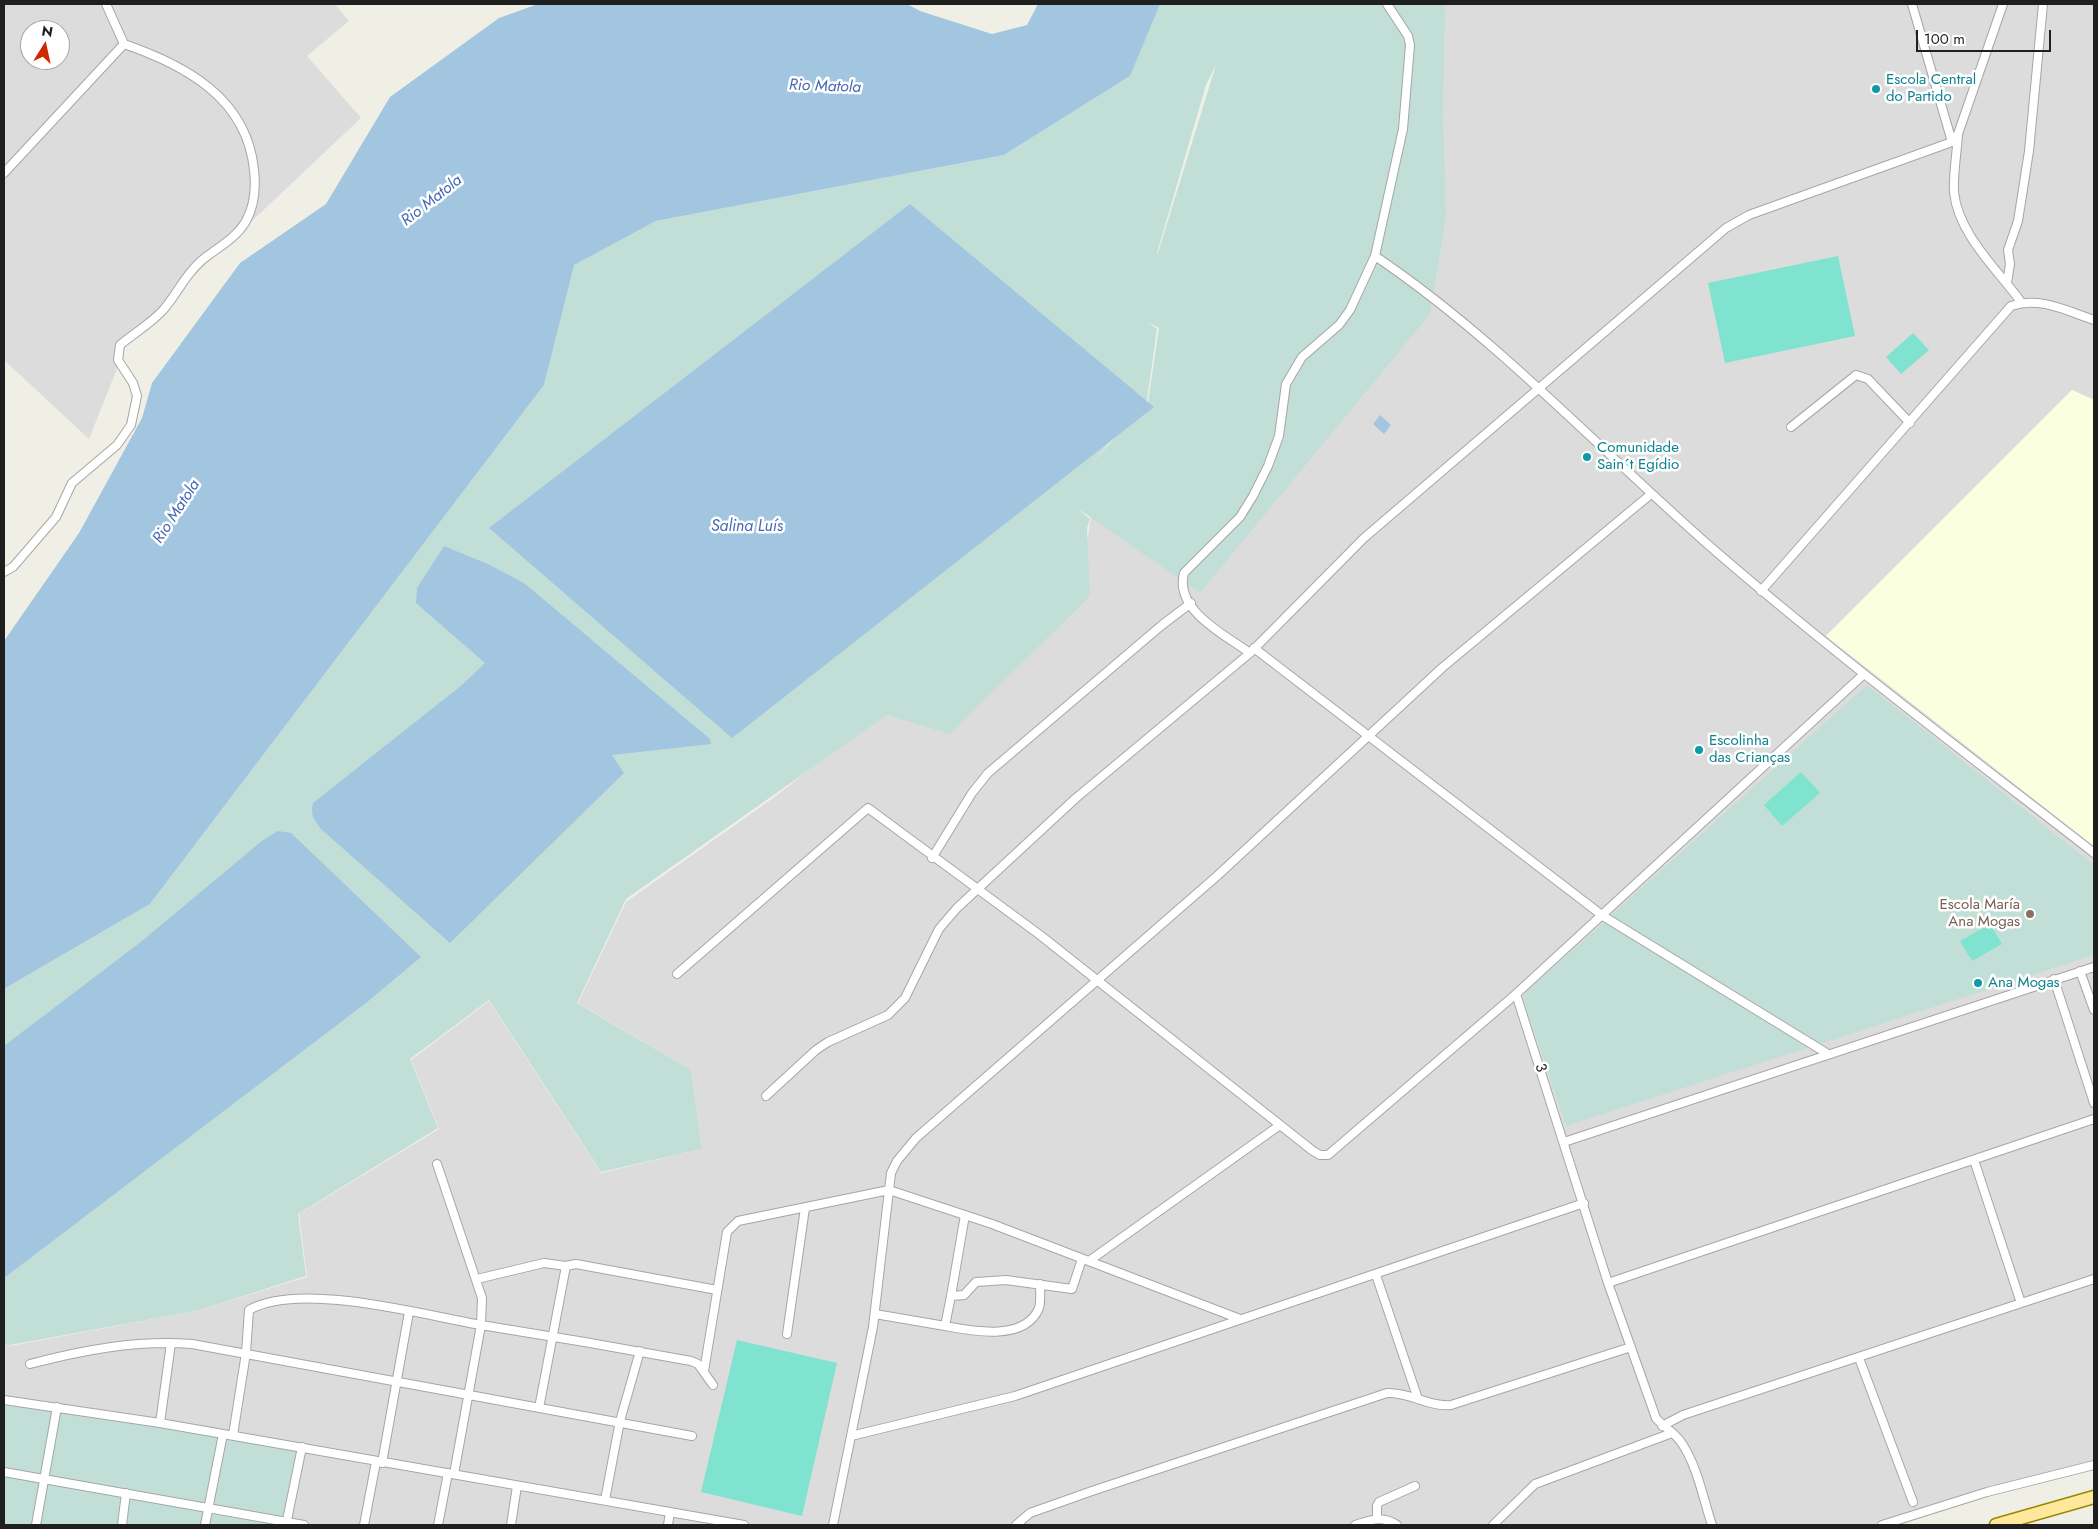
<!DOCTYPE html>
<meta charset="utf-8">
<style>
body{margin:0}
#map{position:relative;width:2098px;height:1529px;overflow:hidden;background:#f0efe5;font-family:Jost,sans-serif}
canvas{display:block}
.frame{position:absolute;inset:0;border:5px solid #1f1f1f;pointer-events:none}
.north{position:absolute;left:20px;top:20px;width:50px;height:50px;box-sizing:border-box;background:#fff;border:1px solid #a5a5a5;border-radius:50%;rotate:10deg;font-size:14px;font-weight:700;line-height:20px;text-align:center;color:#1f1f1f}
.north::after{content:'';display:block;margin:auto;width:18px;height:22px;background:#ce2900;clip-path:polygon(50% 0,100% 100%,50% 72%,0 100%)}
.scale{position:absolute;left:1916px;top:30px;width:135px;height:22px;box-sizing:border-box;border:2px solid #1f1f1f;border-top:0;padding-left:6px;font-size:15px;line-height:18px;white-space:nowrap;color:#1f1f1f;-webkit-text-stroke:4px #fff;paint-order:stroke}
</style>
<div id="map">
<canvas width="2098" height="1529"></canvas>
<div class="frame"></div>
<div class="north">N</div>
<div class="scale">100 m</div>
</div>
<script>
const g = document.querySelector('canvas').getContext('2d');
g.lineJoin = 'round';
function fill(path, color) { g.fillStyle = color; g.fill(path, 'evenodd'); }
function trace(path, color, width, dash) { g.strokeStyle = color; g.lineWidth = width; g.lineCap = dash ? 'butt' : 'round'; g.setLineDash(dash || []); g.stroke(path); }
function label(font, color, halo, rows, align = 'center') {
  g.font = font + ' Jost,sans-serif'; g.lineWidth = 5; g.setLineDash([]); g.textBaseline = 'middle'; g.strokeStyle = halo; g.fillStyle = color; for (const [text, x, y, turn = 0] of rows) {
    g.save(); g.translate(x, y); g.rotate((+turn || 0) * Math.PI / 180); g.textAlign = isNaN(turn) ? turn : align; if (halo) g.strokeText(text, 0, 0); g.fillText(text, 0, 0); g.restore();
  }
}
fill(new Path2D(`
 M4,4H335L349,21L307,56L361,118L130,336L89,439L4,360ZM30,30H60V60H30Z
 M1248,4H2094V400L2072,390L1826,636L2094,846V1464L1876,1525H4V1341L10,1346L196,1311L307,1277L299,1214L439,1129L411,1060L489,1001L601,1173L702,1149L691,1070L578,1003L626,902L776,796L882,712L1067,587L1088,536L1095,490L1145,425Z`), '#dddcdc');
fill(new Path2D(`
 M2072,390L2094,400V846L1826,636Z`), '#f9ffdf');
fill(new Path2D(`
 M1158,4H1445L1443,115L1446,218L1430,314L1200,593L1077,508L1090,519L1087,528L1090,596L950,734L887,715L626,899L577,1003L691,1070L702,1149L601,1172L489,1000L410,1059L438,1128L298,1214L306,1276L196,1311L10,1345L4,1344V989L150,904L544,385L573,265L656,221L1004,155L1130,76ZM1216,65L1158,253H1157L1206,85ZM1147,322L1159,328L1148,402L1088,467L1147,400L1157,329Z
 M1867,685L2094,865V955L1566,1126L1523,998L1526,992Z
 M4,1405L298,1448L287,1525H4Z`), '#c1dfd7');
fill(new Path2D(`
 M1838,256L1855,336L1725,363L1708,283Z
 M1913,333L1929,350L1901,374L1886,357Z
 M1801,772L1820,793L1782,826L1764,805Z
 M1990,924L2002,944L1972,961L1960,941Z
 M737,1340L837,1363L802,1516L701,1492Z`), '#7fe3d0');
fill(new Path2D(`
 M538,4H907L920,11L992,34L1027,25L1038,4H1160L1130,76L1004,155L656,221L574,265L544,385L150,904L4,989V641L79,533L142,418L152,383L240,263L326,204L390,97L499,18Z
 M910,204L1154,407L732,738L489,528Z
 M1380,415L1391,425L1384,434L1373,424Z
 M444,546L488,564L524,583L710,739L711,744L612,755L624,773L450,943L321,829C314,820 310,815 313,803L462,685L485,663L416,603L417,588Z
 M278,831L291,833L421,957L366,1003L4,1278V1046L142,941L263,840Z`), '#a3c6e0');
const minor = new Path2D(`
 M106,4L124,44
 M1912,4L1952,142
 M1958,134C1957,153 1953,173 1954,192C1958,234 1998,270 2021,302
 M4,173L124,44
 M1375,256C1495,337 1596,446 1705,542C1830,651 1963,751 2094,853
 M2007,283L2010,264L2008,250L2018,221L2029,151L2043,4
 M1791,427L1856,375L1868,379L1910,423
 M4,572L13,567L56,517L72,483L117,445L131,425L137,396L133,383L118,360L120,345C134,333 152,323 164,309C177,294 185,275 201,261C215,249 236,239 246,221C255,205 256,188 254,170C247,98 185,65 124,44
 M1761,591L2011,306C2040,296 2067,311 2094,320
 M1254,648L1603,916L1828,1054
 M1250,653C1225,635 1174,610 1184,573L1240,517L1253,496L1268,466L1279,436L1286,384L1302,357L1339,325L1350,310L1375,256L1403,129L1410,45L1408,36L1387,4
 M932,858L972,793L988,773L1162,625L1191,603
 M2080,971L2094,1010
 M677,974L868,808L1040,935L1313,1151L1320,1155H1328L1516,994L1864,674
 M2054,979L2094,1103
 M1516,994L1608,1283L1656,1418C1663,1427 1674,1432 1681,1442C1697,1465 1703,1498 1712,1525
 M766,1096L816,1050L828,1042L888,1015L905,998L939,929L957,908L1076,798L1250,653L1364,538L1726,228L1749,215L1952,142L1958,134L2003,4
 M1564,1142L2094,967
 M1974,1160L2021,1303
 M437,1164L482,1298L481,1325L454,1474
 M965,1215L951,1296L964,1295L976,1282L1006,1280L1072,1289L1082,1259
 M1089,1261L1280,1125
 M1376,1275L1418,1399
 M477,1279L544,1263L566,1266L576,1264L717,1290
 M1608,1283L2094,1119
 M951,1296L945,1326C972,1331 1025,1342 1039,1308C1041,1302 1040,1291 1040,1284
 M875,1314L945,1326
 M787,1334L805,1208
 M1859,1358L1913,1502
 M30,1364C83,1350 136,1340 192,1344L692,1436
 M704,1371L727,1232L738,1221L889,1190L992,1224L1240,1319
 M4,1400L160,1423L744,1525
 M539,1408L566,1266
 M160,1423L171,1343
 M1662,1426L1683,1415L2094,1279
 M233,1435L246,1353L249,1310C300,1281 423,1315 481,1325C551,1336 621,1348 691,1361L698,1364L713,1385
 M851,1436L1015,1396L1584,1203
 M382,1463L409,1312
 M4,1472L304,1525
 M605,1500L620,1421L640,1351
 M1377,1518V1506L1379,1502L1415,1486
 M36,1525L57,1407
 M122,1525L126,1493
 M205,1525L223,1434
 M286,1525L302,1447
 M364,1525L376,1462
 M438,1525L448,1473
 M511,1525L517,1486
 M668,1525L670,1512
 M833,1525L873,1327L891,1173L897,1161L916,1138L1217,876L1443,667L1651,494
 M1016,1525L1030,1513L1092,1491L1387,1393C1410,1392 1428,1407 1451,1405L1631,1347
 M1355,1525C1371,1520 1382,1515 1397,1525
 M1493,1525L1535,1484L1672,1433
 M1882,1525L1987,1492L2094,1465`);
const primary = new Path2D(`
 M1996,1525L2094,1497`);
trace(minor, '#a6a6a6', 10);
trace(primary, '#9a8600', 15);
trace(minor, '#fff', 8);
trace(primary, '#ffe89b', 12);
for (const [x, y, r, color] of [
 [1876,89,5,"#0f9aa8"],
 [1587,457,5,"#0f9aa8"],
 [1699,750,5,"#0f9aa8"],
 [2030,914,5,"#8d6e63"],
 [1978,983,5,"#0f9aa8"]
]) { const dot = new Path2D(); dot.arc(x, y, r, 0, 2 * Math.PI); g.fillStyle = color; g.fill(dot); trace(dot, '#fff', 2); }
label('15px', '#0d838f', '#fff', [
 ["Escola Central",1886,80],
 ["do Partido",1886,97],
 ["Comunidade",1597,448],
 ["Sain´t Egídio",1597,465],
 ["Escolinha",1709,741],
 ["das Crianças",1709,758],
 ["Ana Mogas",1988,983]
], 'left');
label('15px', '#785e54', '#fff', [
 ["Escola María",2020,905],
 ["Ana Mogas",2020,922]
], 'right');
label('15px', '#1f1f1f', '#fff', [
 ["3",1540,1068,72]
]);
label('italic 16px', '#4667b4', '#fff', [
 ["Rio Matola",825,87,2],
 ["Rio Matola",432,201,-38],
 ["Rio Matola",177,512,-57],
 ["Salina Luís",747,527]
]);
</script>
